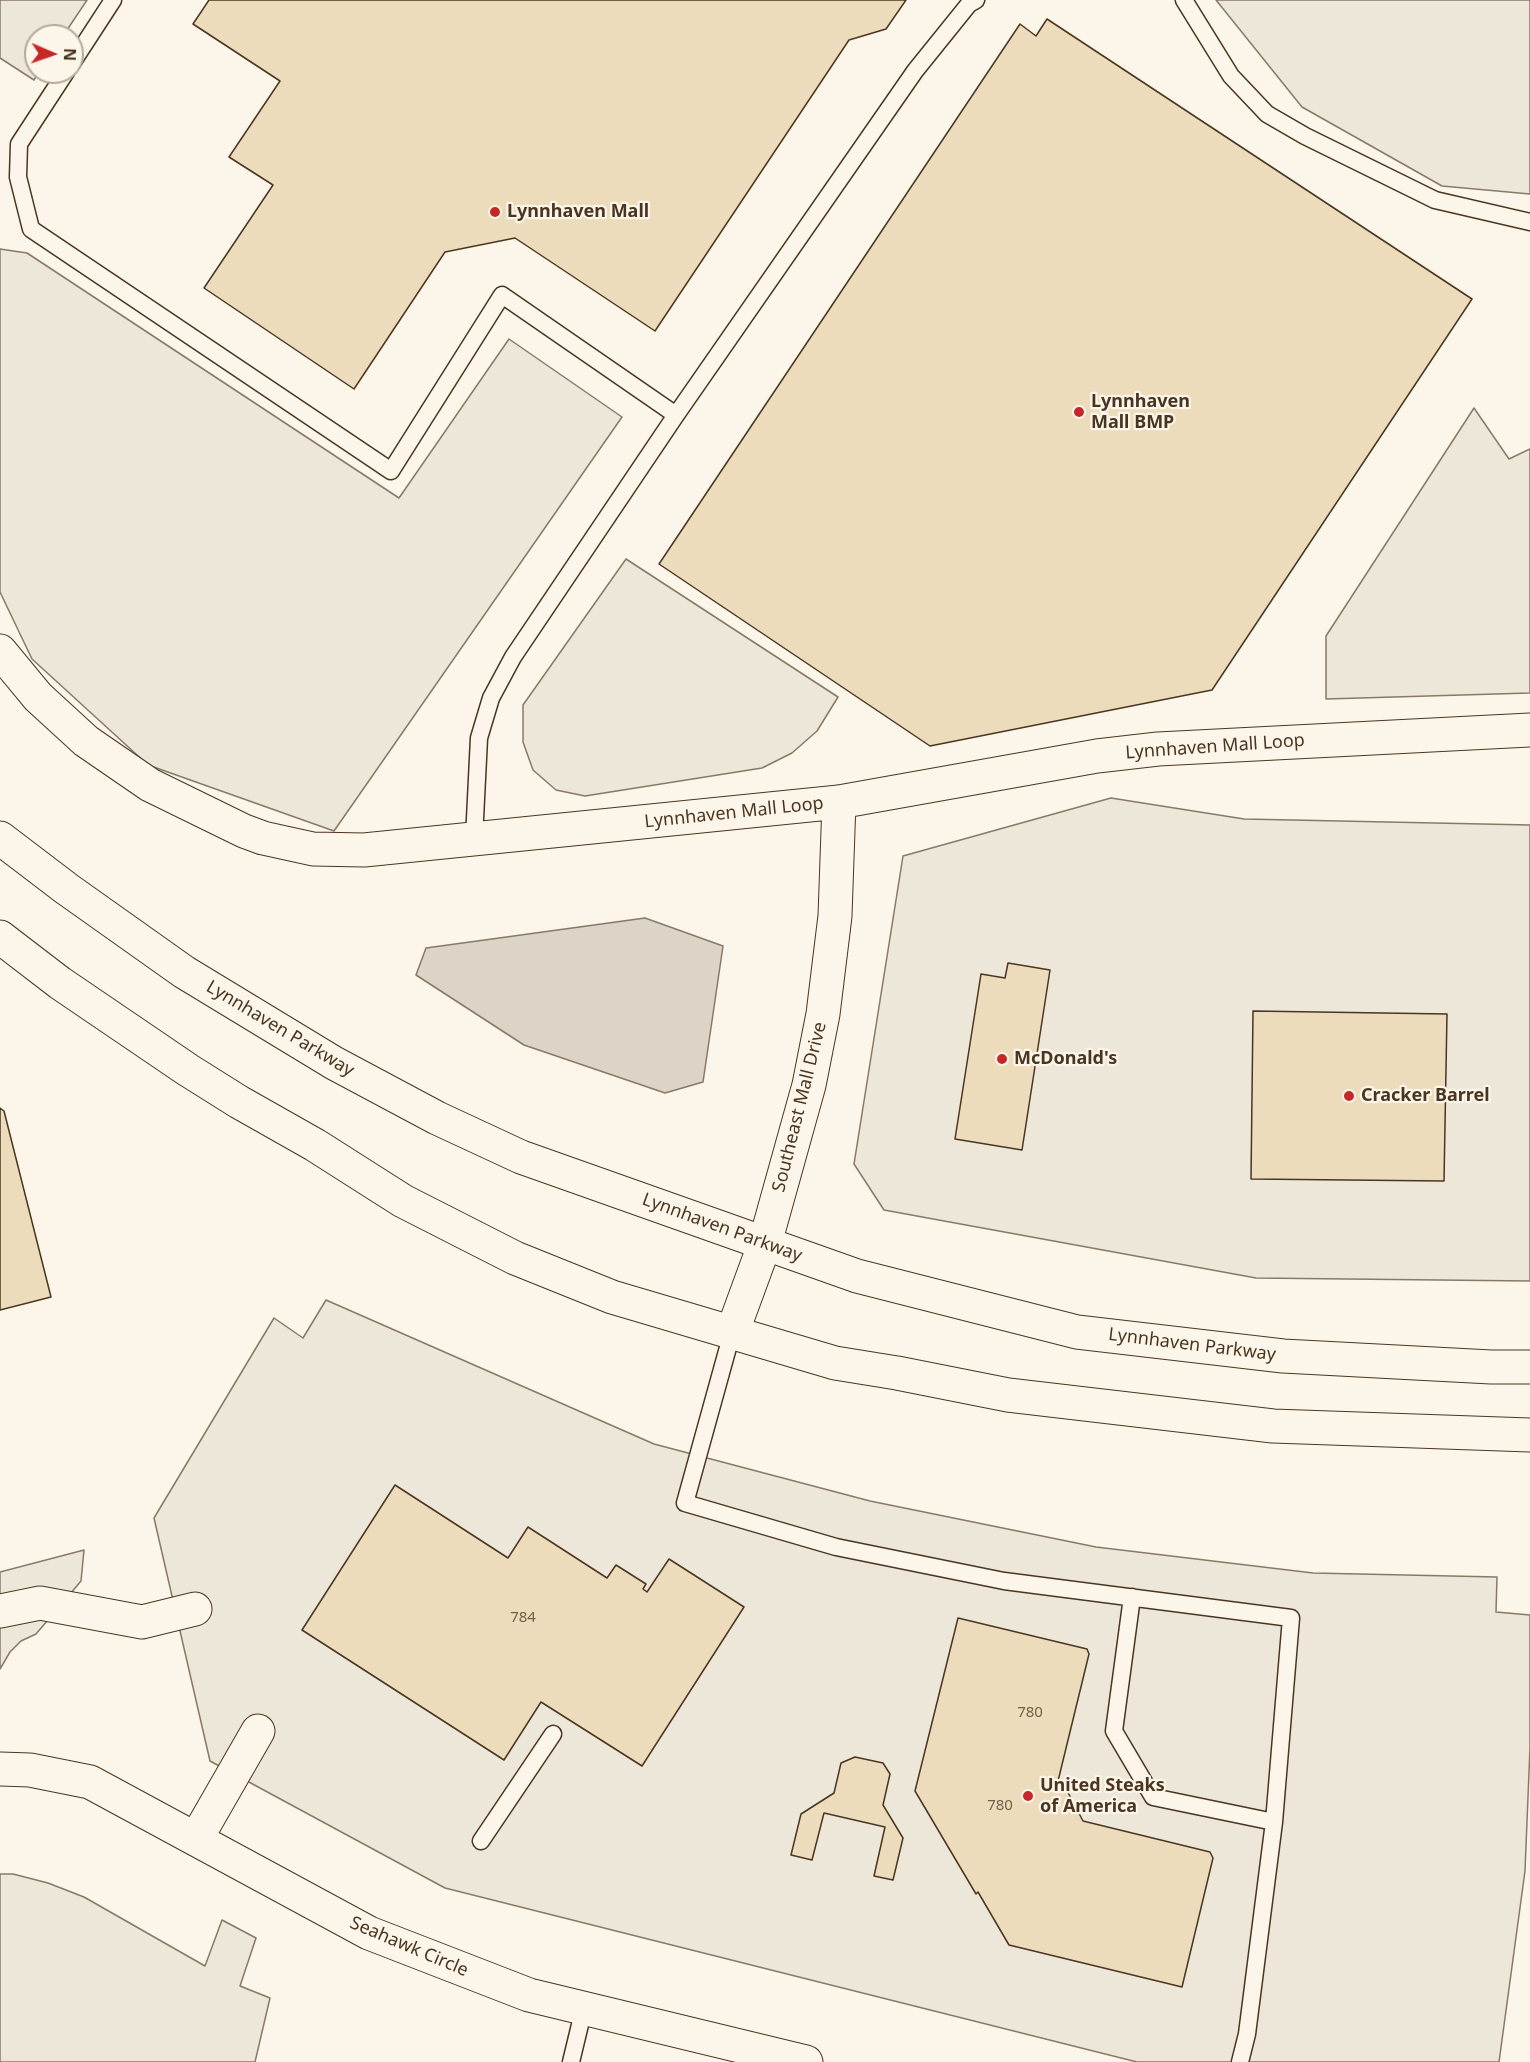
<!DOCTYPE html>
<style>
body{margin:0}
#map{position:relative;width:1530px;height:2062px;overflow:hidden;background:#fbf6e9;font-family:"Noto Sans",sans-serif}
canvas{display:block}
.north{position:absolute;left:24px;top:24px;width:60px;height:60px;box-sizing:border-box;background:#fbf6e9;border:2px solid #b4a999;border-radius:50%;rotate:92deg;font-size:16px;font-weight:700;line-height:24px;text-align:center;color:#4a3520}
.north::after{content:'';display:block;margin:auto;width:21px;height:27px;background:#c62828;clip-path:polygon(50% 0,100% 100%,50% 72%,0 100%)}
</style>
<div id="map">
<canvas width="1530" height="2062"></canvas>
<div class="north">N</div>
</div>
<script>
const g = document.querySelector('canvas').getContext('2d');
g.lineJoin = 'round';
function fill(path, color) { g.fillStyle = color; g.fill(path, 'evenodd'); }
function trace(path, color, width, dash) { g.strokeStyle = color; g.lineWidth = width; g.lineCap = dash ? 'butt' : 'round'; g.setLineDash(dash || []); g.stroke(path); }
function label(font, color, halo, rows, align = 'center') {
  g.font = font + ' "Noto Sans",sans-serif'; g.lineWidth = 4.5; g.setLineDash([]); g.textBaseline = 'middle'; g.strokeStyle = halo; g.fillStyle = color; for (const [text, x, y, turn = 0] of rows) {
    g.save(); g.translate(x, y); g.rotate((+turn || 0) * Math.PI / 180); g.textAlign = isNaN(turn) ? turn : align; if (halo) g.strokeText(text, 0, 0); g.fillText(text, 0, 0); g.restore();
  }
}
const parking = new Path2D(`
 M0,0H87L63,36H36V72H39L34,80L0,58Z
 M1216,0H1530V194L1442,186L1302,107Z
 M0,249L27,253L399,498L509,339L622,417L334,831L148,765L32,659L0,592Z
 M1474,408L1509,459L1530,449V693L1326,699V636Z
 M626,559L838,697L817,731L792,753L762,768L585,796L556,790L533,770L523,742V705Z
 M1111,798L1244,819L1530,825V1281L1256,1278L884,1210L854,1164L903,856Z
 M326,1300L654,1444L870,1501L1096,1547L1313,1573L1497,1577L1496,1612L1530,1615V1748L1525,1871L1499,2062H1137L445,1888L210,1761L154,1518L274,1318L303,1338Z
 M84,1550L81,1581L36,1634L21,1641L10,1652L0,1669V1572Z
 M0,1874H13L48,1883L84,1897L205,1966L222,1920L256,1938L240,1986L270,1998L255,2062H0Z`);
fill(parking, '#ede7d9');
trace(parking, '#887966', 1.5);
const water = new Path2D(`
 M645,918L723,946L703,1082L665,1093L524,1045L416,975L426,948Z`);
fill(water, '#dcd4c6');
trace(water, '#887966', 1.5);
const building = new Path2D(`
 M209,0H906L886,29L849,40L655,331L515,238L445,252L354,389L204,288L273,185L229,157L280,81L193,24Z
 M1047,19L1472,299L1212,690L930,746L659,564L1020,24L1036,36Z
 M1008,963L1050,970L1022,1150L955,1139L981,974L1005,978Z
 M1253,1011L1447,1014L1444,1181L1251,1179Z
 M0,1108L4,1111L51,1297L0,1310Z
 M395,1485L508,1558L528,1527L607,1578L616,1565L646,1584L643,1589L647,1592L669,1559L744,1607L642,1766L541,1702L504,1760L302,1630Z
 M958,1618L1087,1649L1089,1654L1058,1781L1063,1783L1083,1821L1210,1852L1213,1858L1182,1987L1009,1945L978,1892L976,1894L915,1791Z
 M855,1757L883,1763L890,1774L883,1805L903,1838L893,1880L874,1876L885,1827L824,1813L812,1860L791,1855L801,1814L834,1793L841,1763Z`);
fill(building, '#ecdcbc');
trace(building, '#4a3520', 1.5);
const lane = new Path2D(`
 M1184,0L1231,76L1267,114L1305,136L1435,200L1530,222
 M72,63L113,0
 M66,72L19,144L18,177L31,229L391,471L502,295L676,415
 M474,839L479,738L491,698L513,657L676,415L915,71L969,4L976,0
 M732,1333L685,1503L836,1547L1004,1581L1291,1618L1274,1822L1247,2034L1240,2062
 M1132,1597L1114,1731L1153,1797L1274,1822
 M481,1841L553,1734
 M571,2062L584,2008`);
const street = new Path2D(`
 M0,651L38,697L86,741L150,785L244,831L263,838L313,849L364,850L839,802L1097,756L1158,749L1530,730
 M732,1333L765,1243L809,1085L823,1014L835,916L839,802
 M0,1611L40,1603L142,1622L195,1609
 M0,1769L30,1770L90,1782L369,1933L529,1995L806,2062
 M196,1839L258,1731`);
const secondary = new Path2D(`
 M0,838L67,889L184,972L334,1063L437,1118L521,1157L857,1276L1077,1332L1283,1356L1491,1367H1530
 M0,937L60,983L188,1070L239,1102L315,1145L403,1201L515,1258L612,1297L835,1363L897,1373L1008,1395L1273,1426L1530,1435`);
trace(lane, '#4a3520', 19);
trace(street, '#4a3520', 35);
trace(secondary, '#4a3520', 35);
trace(lane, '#fbf6e9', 16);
trace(street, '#fbf6e9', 33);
trace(secondary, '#fbf6e9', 33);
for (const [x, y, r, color] of [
 [495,212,6,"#c62828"],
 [1079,412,6,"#c62828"],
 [1002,1059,6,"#c62828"],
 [1349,1096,6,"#c62828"],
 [1028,1796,6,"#c62828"]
]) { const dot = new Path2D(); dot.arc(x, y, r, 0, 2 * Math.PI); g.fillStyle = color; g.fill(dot); trace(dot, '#fbf6e9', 2); }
label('15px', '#725f47', null, [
 ["784",523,1618],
 ["780",1030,1713],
 ["780",1000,1806]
]);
label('bold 18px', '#4a3520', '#fbf6e9', [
 ["Lynnhaven Mall",507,212],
 ["Lynnhaven",1091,402],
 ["Mall BMP",1091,423],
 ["McDonald's",1014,1059],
 ["Cracker Barrel",1361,1096],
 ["United Steaks",1040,1786],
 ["of America",1040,1807]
], 'left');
label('18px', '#4a3520', '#fbf6e9', [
 ["Lynnhaven Mall Loop",1215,747,-4],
 ["Lynnhaven Mall Loop",734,813,-6],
 ["Lynnhaven Parkway",280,1029,31],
 ["Southeast Mall Drive",800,1107,-76],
 ["Lynnhaven Parkway",722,1228,20],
 ["Lynnhaven Parkway",1192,1345,7],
 ["Seahawk Circle",409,1947,23]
]);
</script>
